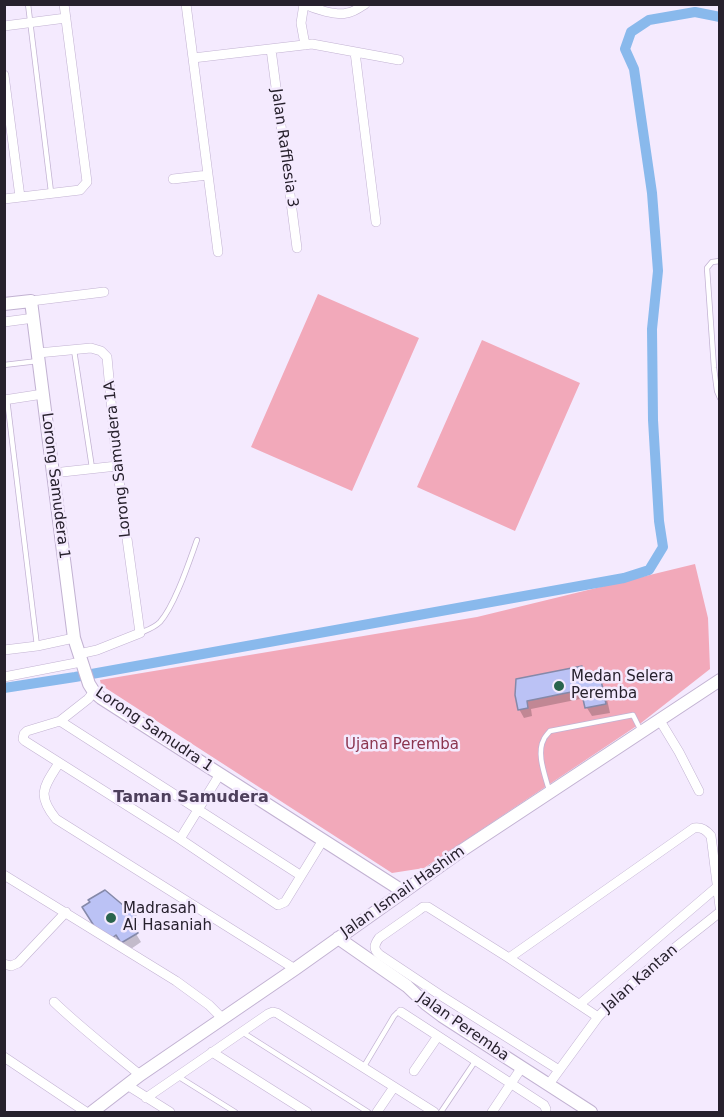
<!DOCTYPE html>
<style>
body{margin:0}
#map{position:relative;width:724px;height:1117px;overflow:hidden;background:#f4eafe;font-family:"DejaVu Sans",sans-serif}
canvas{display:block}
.frame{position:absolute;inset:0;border:6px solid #27212d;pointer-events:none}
</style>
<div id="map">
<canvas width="724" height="1117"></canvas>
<div class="frame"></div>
</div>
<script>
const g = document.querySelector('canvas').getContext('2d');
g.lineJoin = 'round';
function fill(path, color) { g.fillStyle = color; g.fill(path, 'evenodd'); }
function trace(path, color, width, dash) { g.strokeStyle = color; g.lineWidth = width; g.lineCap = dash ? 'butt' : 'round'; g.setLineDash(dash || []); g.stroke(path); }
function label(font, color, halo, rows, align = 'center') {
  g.font = font + ' "DejaVu Sans",sans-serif'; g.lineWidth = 5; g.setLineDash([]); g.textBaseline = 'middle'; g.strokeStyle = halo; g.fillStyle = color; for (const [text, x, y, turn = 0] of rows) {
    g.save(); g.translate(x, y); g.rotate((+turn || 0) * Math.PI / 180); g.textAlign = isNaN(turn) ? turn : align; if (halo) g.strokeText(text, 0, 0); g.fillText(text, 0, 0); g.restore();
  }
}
fill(new Path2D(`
 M318,294L419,338L352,491L251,447Z
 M482,340L580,383L515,531L417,487Z
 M695,564L708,618L710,669L641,723L424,868L392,873L101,685L100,680L477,617Z`), '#f2a9ba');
fill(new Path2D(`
 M582,668L587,681L590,683L600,681L605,690L610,713L592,716L587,708L585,698L531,709L532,716L524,718L519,709L516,695Z
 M134,917L139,925L133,929L141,942L128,951L123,943L118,945L104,936Z`), '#0003');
trace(new Path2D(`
 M4,688L75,677L624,578L649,570L663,547L659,521L653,420L652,329L658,271L652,193L634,69L625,49L631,32L649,20L695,12L720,17`), '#89b9ec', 10);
const building = new Path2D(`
 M582,666L584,676L591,681L601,680L606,704L585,708L581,690L527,701L528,708L518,710L515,695L516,679Z
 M105,890L136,916L130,920L138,933L121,943L116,935L112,938L96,929L82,907L90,902L88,900Z`);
fill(building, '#bbc2f5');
trace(building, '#8589a9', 1.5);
const lane = new Path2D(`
 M28,4L51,192
 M720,261L712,262L707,268L714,368L717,391L720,398
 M74,350L92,468
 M4,365L38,361
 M7,399L37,646
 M140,633C147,630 154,628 160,622C175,605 189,562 197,540
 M549,790C545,775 536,753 544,739C544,738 550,731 550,731L633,715L641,731
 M242,1032L368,1112
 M363,1068L394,1016L397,1013L401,1012
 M179,1077L235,1112
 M441,1112L476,1060`);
const street = new Path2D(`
 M186,4L218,252
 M4,26L66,18
 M305,45L301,23L304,4C315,9 336,16 347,13C354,12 359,8 365,4
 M271,49L297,248
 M355,52L376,222
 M193,58L312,44L399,60
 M4,75L20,197
 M173,179L208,175
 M4,199L80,190L87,182L64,4
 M31,301L104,292
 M4,322L34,318
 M38,353L91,348L101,351L107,357L117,466L140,633L97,650L79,654
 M4,400L43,394
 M53,473L117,466
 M4,650L37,646L74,638
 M4,677L81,662
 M94,692L88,699L60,721L27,731L24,734L23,739L25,741L180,839L278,905L285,902L323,840
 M659,719L679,752L699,791
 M60,721L300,875
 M59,763C44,787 36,794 56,819L295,969
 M180,839L220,774
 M4,875L176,981L209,1005L222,1018
 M509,958L694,828C702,827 706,830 711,836L720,907
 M4,964L11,966L18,963L66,912
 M54,1002C81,1028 111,1051 140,1075
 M580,1004L717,887
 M401,1012L544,1105L546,1109
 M212,1052L307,1112
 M4,1057L86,1112
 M559,1070L440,995L380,955C373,949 374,945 379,938L419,910L423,907H428L509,958L598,1017
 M414,1071L438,1036
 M549,1084L598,1017C634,978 679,945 720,912
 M127,1085L170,1112
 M146,1098L268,1014L273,1012L277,1013L434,1112
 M377,1112L394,1087
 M492,1112L522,1067`);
const secondary = new Path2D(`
 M4,304L31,301L74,638L89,684L94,692L101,698L404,892
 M338,938L407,986L426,1004L442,1016L591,1112
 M92,1112L140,1075L295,969L461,851L720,680`);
trace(lane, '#c2b2d2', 6);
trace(street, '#c2b2d2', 10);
trace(secondary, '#c2b2d2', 14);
trace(lane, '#fff', 4.5);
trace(street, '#fff', 9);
trace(secondary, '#fff', 12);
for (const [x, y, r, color] of [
 [559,686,6,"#2a644d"],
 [111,918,6,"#2a644d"]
]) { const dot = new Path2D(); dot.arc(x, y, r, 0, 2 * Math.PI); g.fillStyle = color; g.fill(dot); trace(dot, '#f4eafe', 2); }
label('15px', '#27212d', '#f4eafe', [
 ["Jalan Rafflesia 3",284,148,82],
 ["Lorong Samudera 1A",118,459,-96],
 ["Lorong Samudera 1",55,486,83],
 ["Lorong Samudra 1",154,730,34],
 ["Jalan Ismail Hashim",403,892,-35],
 ["Jalan Kantan",640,979,-41],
 ["Jalan Peremba",463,1027,35]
]);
label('15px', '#27212d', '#f4eafe', [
 ["Medan Selera",571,677],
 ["Peremba",571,694],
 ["Madrasah",123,909],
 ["Al Hasaniah",123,926]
], 'left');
label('15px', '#8b354f', '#f4eafe', [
 ["Ujana Peremba",402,745]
]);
label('bold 16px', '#4e405c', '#f4eafe', [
 ["Taman Samudera",191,798]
]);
</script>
